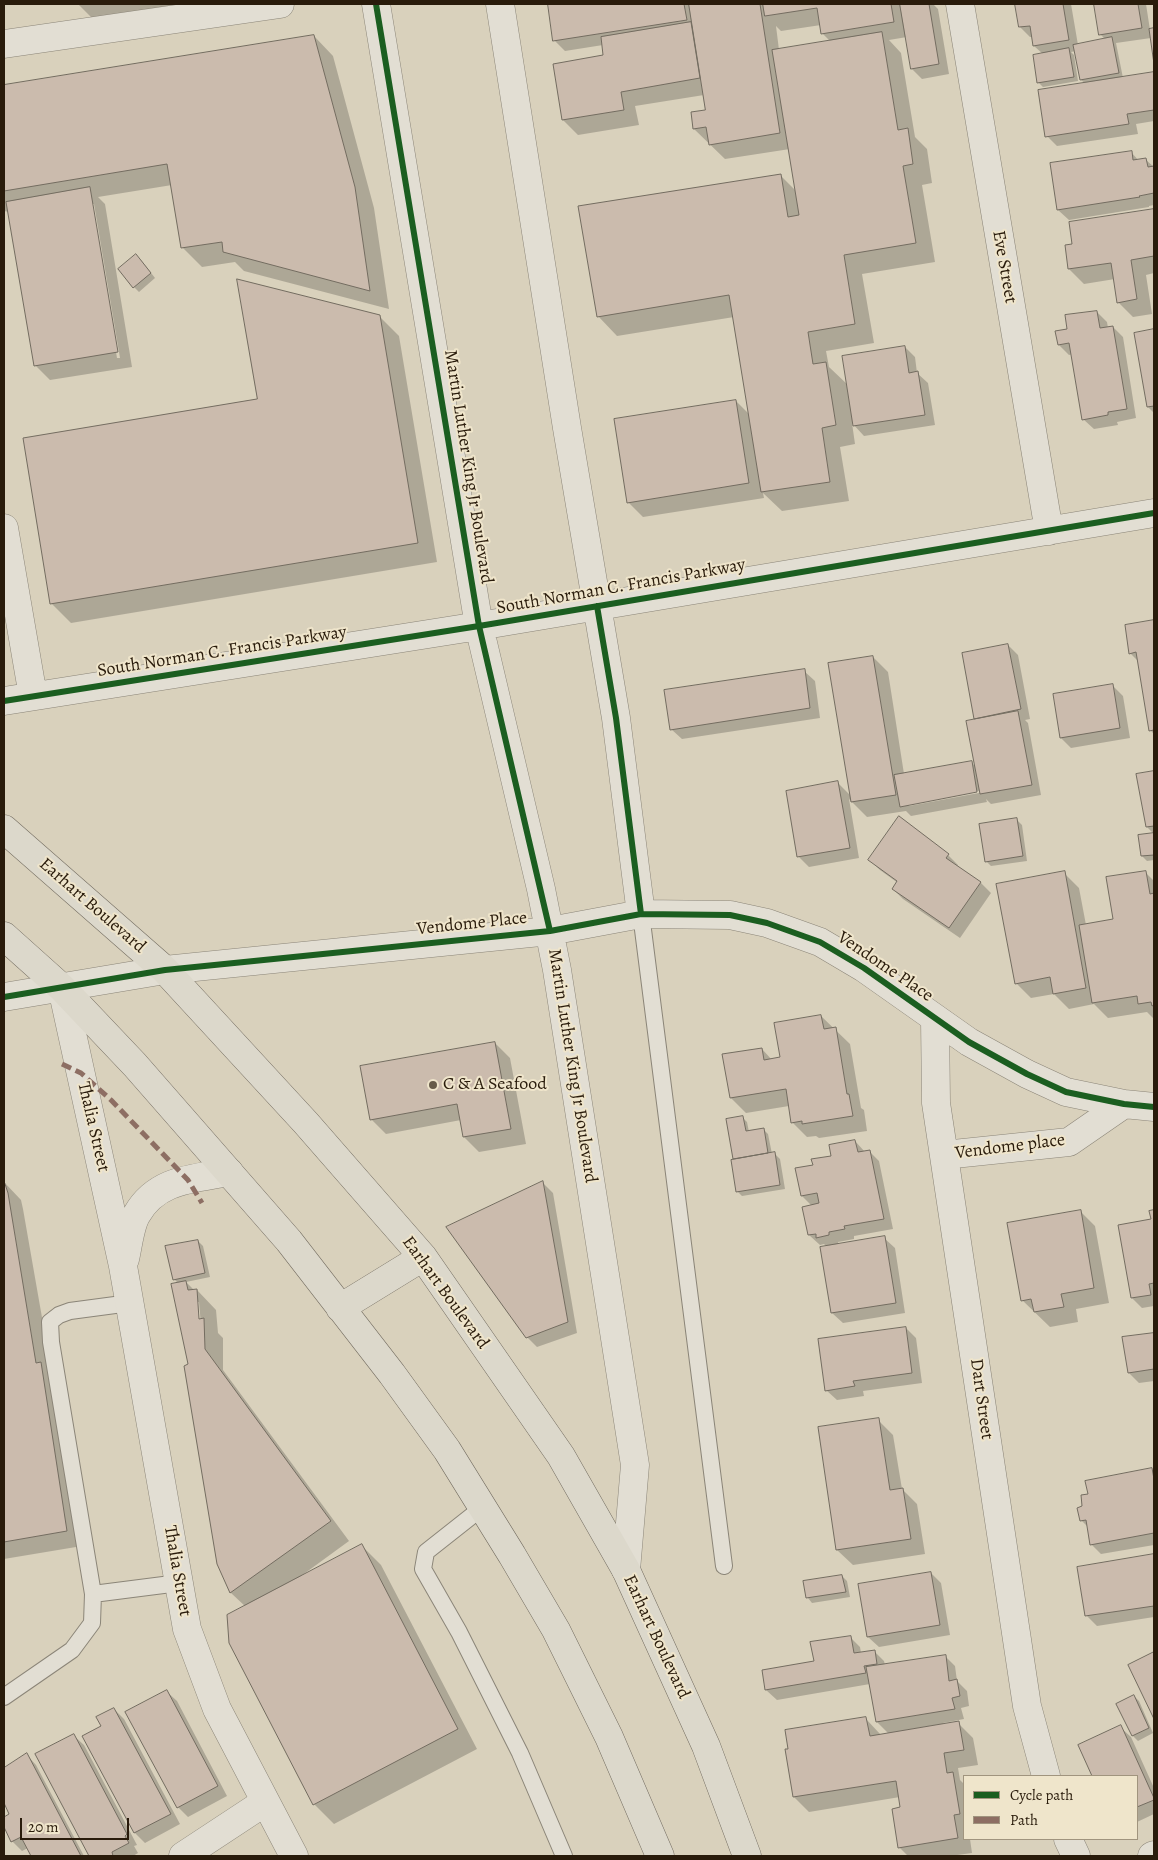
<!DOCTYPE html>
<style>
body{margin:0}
#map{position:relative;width:1158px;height:1860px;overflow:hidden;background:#d9d1bc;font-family:Alegreya,serif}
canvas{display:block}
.frame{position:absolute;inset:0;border:5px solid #291b0b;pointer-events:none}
.legend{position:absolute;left:963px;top:1775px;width:175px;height:65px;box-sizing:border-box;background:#efe5cb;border:1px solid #a0947e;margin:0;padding:6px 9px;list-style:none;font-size:15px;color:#291b0b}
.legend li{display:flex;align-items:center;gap:10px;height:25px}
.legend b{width:25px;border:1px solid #a0947e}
.scale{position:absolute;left:20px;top:1818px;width:109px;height:22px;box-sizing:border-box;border:2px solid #291b0b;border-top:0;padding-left:6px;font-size:15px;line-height:18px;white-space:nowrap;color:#291b0b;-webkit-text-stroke:4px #efe5cb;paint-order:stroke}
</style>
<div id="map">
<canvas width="1158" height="1860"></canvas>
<div class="frame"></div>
<ul class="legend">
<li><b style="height:6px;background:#1b5e20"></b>Cycle path</li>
<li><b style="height:6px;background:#8d6e63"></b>Path</li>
</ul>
<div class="scale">20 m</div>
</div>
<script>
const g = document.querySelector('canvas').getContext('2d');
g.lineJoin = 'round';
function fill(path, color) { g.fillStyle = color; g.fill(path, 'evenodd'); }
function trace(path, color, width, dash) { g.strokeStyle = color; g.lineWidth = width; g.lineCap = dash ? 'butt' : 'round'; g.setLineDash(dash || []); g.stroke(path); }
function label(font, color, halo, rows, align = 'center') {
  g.font = font + ' Alegreya,serif'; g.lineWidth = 4; g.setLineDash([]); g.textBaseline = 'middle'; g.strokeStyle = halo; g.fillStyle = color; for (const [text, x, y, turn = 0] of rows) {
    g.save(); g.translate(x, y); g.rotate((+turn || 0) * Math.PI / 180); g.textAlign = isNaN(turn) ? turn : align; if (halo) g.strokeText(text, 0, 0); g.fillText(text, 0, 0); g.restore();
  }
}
fill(new Path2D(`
 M78,4H180L92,18Z
 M549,4H933L938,9L949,74L922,79L912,69L907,37L889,40L901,53L915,137L927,149L932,183L922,185L935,262L862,274L874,343L826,351L829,367L848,385L905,347L915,357L917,373L928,383L935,425L864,436L852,423L855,444L840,447L849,501L782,511L763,493L764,498L643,517L628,502L736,401L750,415L734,317L617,336L598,316L780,175L796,191L790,149L725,159L694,129L706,111L704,95L635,106L639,125L578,135L563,120L605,56L603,45L565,51L554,40ZM821,25L822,33L831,42L779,50L776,26L781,31Z
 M1016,4H1071L1078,45L1105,39L1100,34L1095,4H1146L1150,30L1154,29V56L1151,38L1116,43L1123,78L1154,73V121L1136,124L1138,134L1057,146L1047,136L1086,84L1081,80L1076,51L1071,52L1074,55L1078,81L1043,87L1038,82L1043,54L1034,46L1033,37H1030L1020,27Z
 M314,36L333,56L374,208L389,309L244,271L235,262L202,267L182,247L172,185L98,197L105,204L132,367L50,380L35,365L9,212L4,211V86ZM92,204H94L120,358H117Z
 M1131,152L1139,161L1146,160L1154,167V205L1149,206V207L1069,220L1058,210Z
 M1154,210V273L1146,275L1152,314L1133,317L1118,302L1115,279L1084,284L1069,269L1073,245L1070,223Z
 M141,260L155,278L139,292L134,287Z
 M1097,312L1107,322L1108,328L1113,327L1123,337L1136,418L1117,422L1118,425L1094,429L1083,419L1073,354L1069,355L1059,345L1069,330Z
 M379,316L399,336L437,562L71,623L52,604L24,439L258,400Z
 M1154,331V413L1148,407L1135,334Z
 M1154,621V734L1151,731L1139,662L1130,653L1126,626Z
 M1008,645L1018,655L1030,719L1025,720L1028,723L1041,795L991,804L986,799L987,802L911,816L906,811L867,817L849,799L859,858L809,867L798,856L838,783L851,796L873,657L888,672L904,774L971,762L976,767L978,720L976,718ZM983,790L984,792L909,806V804Z
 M804,671L815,681L820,718L682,739L671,729Z
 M1112,685L1123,696L1130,738L1071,748L1061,738Z
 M1154,772V834L1147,827L1138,775Z
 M1017,820L1022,825L1027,861L991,866L986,861Z
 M1154,835V860L1147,861L1142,856L1140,836Z
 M948,855L958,865L957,867L981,883L991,893L960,938L903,899L893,889L898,883L880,870L870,860Z
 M1145,872L1154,881V1019L1147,1012L1108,1018L1094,1004L1069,1009L1054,994L1031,998L1016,983L1064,873L1079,888L1086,925L1114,920Z
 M821,1016L850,1044L861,1108L864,1110L867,1131L819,1138L816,1136L807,1137L792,1122L789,1106L746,1113L731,1098L762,1049L772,1060L781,1058Z
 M495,1043L510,1058L526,1144L479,1152L464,1137L461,1120L386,1134L371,1119Z
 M742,1117L747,1122L749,1132L763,1129L768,1134L772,1154H775L780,1159L785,1189L742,1196L737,1191L735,1161L727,1120Z
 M855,1141L865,1152L869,1151L879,1161L893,1229L854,1236V1239L838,1242L839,1245L884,1238L895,1248L905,1313L843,1323L832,1313L827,1247L824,1244L820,1245L809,1235L812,1206L802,1196L814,1165L833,1157Z
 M4,1182L21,1200L23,1209L82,1546L4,1559Z
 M543,1183L553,1193L577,1333L537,1347L527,1337Z
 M1080,1211L1095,1226L1109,1303L1076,1309L1078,1322L1050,1327L1022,1300Z
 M1154,1211V1306L1142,1308L1132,1298L1153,1220L1151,1212Z
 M198,1241L203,1246L210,1277L186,1282L194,1290H197L216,1310L218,1333L223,1338V1370L349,1541L301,1576L302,1577L362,1546L381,1565L477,1749L334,1824L314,1804L246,1607L231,1593L218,1564L179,1284L174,1279ZM197,1302H199L201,1325H199Z
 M906,1328L916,1338L922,1383L863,1391L864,1396L837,1400L826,1390Z
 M1154,1334V1381L1139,1383L1129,1373L1124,1338Z
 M878,1420L893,1435L902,1489L917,1504L925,1554L853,1565L837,1550Z
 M1151,1470L1154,1473V1545L1101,1554L1091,1544L1088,1527L1081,1520Z
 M1154,1556V1617L1097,1626L1087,1616L1079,1568Z
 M931,1573L941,1583L950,1635L879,1647L868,1637Z
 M842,1576L847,1581L850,1597L812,1603L808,1598L805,1582Z
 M850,1637L860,1647L861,1653L874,1651L884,1661L885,1665L945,1656L955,1666L957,1681L967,1691L969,1706L961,1708L964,1719L943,1723V1725L958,1723L973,1738L978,1765L958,1768L960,1780L964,1784V1839H970L972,1853L950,1856H908L899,1847L902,1808L900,1797L809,1812L794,1797L866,1719L881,1735L889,1734L877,1722L870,1684L777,1700L766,1690L815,1662Z
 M1154,1653V1716L1130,1665Z
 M166,1691L177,1701L227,1796L188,1817L178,1807Z
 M1134,1696L1139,1701L1153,1733L1138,1741L1133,1736L1118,1704Z
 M114,1709L124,1719L180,1824L145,1843L135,1833L84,1736L102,1726Z
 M1120,1727L1131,1737L1154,1788V1814L1137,1822V1776H1094L1080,1745Z
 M73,1735L84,1745L137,1845L134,1846L138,1853L133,1856H91L37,1755Z
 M26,1754L36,1765L84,1856H32L28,1848L22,1851L12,1841L4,1824V1818L11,1814L4,1801V1769Z`), '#0003');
const building = new Path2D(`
 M548,4H684L687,20L553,41Z
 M689,4H760L780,133L709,145L706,127L693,129L691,112L705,110Z
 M763,4H891L894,22L821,34L817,8L765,16Z
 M900,4H929L939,64L911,69Z
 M1015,4H1063L1069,40L1033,46L1030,26L1019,27Z
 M1094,4H1138L1142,28L1099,35Z
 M691,22L700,78L621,92L624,110L562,120L553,64L603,55L601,37Z
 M1154,28V64L1149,29Z
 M882,32L898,130L908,128L913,164L903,166L916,243L844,255L855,324L808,332L813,364L826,362L836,425L822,428L830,482L761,492L729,295L597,317L578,206L781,174L788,217L799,215L772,50Z
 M314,35L355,187L370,291L223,252L222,242L181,248L167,164L4,191V85Z
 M1112,37L1119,73L1080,80L1073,45Z
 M1069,48L1074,77L1037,83L1033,55Z
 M1154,72V110L1127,114L1129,124L1045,137L1038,90Z
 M1132,151L1133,160L1146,158L1148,167L1154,166V193L1139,196L1140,197L1057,210L1050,163Z
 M90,187L118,352L34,366L6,202Z
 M1154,209V256L1131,260L1137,299L1117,303L1111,263L1068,269L1065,245L1072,244L1069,222Z
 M136,254L151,273L133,288L118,269Z
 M237,279L380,315L418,543L50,604L23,438L257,399Z
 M1097,311L1100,328L1113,326L1127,409L1108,412V415L1082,420L1069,343L1058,345L1055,331L1067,329L1065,315Z
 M1154,329V406L1147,407L1134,333Z
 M905,346L909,373L918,371L925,415L853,426L842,356Z
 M736,400L749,483L627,503L614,419Z
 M1154,620V730L1149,731L1136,652L1129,654L1125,625Z
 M1008,644L1021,709L974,719L962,653Z
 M873,656L896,795L851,802L828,663Z
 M805,669L810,708L670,730L664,690Z
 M1113,684L1120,728L1060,738L1053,694Z
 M1018,711L1032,785L980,794L966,721Z
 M972,761L977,792L900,807L894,775Z
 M1154,771V826L1146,827L1136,774Z
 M838,781L850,848L797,857L786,791Z
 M899,816L949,854L946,858L981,882L949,928L892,889L897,881L868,860Z
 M1017,818L1023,856L985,862L979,824Z
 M1154,833V855L1141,856L1138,835Z
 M1065,871L1086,988L1053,994L1050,977L1015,984L996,884Z
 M1146,871L1150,894L1154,893V1005L1152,1006L1151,1002L1138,1004L1137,996L1092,1003L1079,925L1113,919L1106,877Z
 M821,1015L824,1029L836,1027L847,1094H849L853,1116L802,1124V1121L791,1123L786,1089L730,1098L722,1054L762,1048L764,1060L780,1057L774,1023Z
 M495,1042L511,1129L463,1137L457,1104L370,1120L360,1066Z
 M743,1116L746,1131L764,1128L768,1153L733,1159L726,1119Z
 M855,1140L858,1152L870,1150L884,1219L844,1226L845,1229L829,1232V1235L816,1238V1234L808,1235L802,1207L819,1203L817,1193L801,1196L795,1168L813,1165L811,1159L831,1156L829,1145Z
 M775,1152L780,1185L736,1192L731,1160Z
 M4,1181L8,1193L36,1363L41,1362L67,1531L4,1542Z
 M543,1181L568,1322L526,1338L446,1227Z
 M1081,1210L1094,1288L1061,1294L1064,1307L1034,1312L1031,1299L1021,1301L1007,1223Z
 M1154,1210V1283L1149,1284L1151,1295L1131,1298L1118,1225L1151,1219L1149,1211Z
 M885,1236L896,1303L831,1313L820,1247Z
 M198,1240L205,1273L173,1280L165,1246Z
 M186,1281L188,1290L197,1289L199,1319L204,1318L205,1349L331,1521L230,1593L217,1564L184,1366L188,1364L171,1284Z
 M906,1327L912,1373L853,1381L855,1386L825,1391L818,1339Z
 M1154,1333V1369L1128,1373L1122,1337Z
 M879,1418L890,1490L903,1488L911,1539L836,1550L818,1427Z
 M1152,1468L1154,1479V1533L1090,1545L1086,1520L1080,1521L1077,1508L1082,1506L1081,1495L1088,1494L1085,1481Z
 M362,1544L458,1729L313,1805L229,1643L227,1615Z
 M1154,1554V1606L1085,1616L1077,1567Z
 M931,1572L940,1625L867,1637L858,1584Z
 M842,1575L846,1592L806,1598L803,1581Z
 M851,1636L854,1653L875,1650L877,1664L864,1666L866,1673L765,1690L762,1670L814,1661L810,1642Z
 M1154,1652V1719L1128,1665Z
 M946,1655L949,1681L957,1679L960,1696L952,1698L955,1709L876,1722L866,1667Z
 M167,1690L218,1786L177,1808L125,1712Z
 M1134,1695L1149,1728L1132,1736L1116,1704Z
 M114,1708L171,1814L134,1833L82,1736L101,1726L96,1717Z
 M866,1717L870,1736L959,1721L964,1750L944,1753L947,1773L953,1772L960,1814L954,1815L958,1838L898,1848L892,1809L900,1807L896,1781L793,1797L785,1749H788L785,1730Z
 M1121,1725L1154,1798V1800L1137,1807V1776H1092L1078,1745Z
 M74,1734L127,1834L125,1836L129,1843L112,1852L113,1856H89L35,1754Z
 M27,1753L81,1856H31L21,1837L11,1842L4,1827V1817L9,1814L4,1803V1768Z`);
fill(building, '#cbbbad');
trace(building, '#736c60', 1);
const service = new Path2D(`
 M641,914L724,1566
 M483,1507L426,1552L423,1569L459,1632L520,1753L564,1856
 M93,1594L51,1342L50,1322L59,1315L70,1311L130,1303
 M4,1697L72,1650L92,1623L93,1594L179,1583`);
const minor = new Path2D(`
 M376,4L479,626L541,889L557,970L635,1465L626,1570
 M500,4L567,428L616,718L641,914
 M960,4L1049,531
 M4,44L280,4
 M4,528L33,696
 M4,701L479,626L1154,513
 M165,970L550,931L641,914L730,915L767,923L820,942L864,968L969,1042L1027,1074L1066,1092L1124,1104L1154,1107
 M62,988L123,1266L187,1629L217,1709L294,1856
 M935,1019L936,1103L1027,1706L1046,1776
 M944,1155L1069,1142L1124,1104
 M125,1259C128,1247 130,1225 137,1214C157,1179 193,1179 229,1172
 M1068,1839L1076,1856
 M183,1856L265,1802
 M1152,1856L1154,1855`);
const tertiary = new Path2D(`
 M4,997L165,970`);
const primary = new Path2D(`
 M4,829L165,970L306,1123L423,1257L561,1456L626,1570L706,1746L747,1856
 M4,936L62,988L135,1065L289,1241L392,1374L447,1450L512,1555L556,1630L609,1737L660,1856
 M340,1308L423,1257`);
trace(service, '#8b8578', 18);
trace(minor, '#8b8578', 29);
trace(tertiary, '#8b8578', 29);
trace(primary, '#736c60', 29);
trace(service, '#e2ded3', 16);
trace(minor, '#e2ded3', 28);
trace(tertiary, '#e2ded3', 28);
trace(primary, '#dcd8cb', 28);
trace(new Path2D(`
 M62,1064L81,1073L111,1100L188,1180L202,1203`), '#8d6e63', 5, [10, 5]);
trace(new Path2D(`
 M376,4L479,626L550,931
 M597,606L616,718L641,914
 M4,701L479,626L1154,513
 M4,997L165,970L550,931L641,914L730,915L767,923L820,942L864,968L969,1042L1027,1074L1066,1092L1124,1104L1154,1107`), '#1b5e20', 6);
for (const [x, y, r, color] of [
 [433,1085,5,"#675b49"]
]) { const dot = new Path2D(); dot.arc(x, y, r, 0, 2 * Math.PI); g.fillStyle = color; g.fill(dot); trace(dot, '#efe5cb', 2); }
label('18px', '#291b0b', '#efe5cb', [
 ["Eve Street",1004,267,80],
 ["Martin Luther King Jr Boulevard",468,467,81],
 ["South Norman C. Francis Parkway",621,587,-10],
 ["South Norman C. Francis Parkway",222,652,-9],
 ["Earhart Boulevard",92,906,41],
 ["Vendome Place",472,924,-6],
 ["Vendome Place",885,967,34],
 ["Martin Luther King Jr Boulevard",572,1066,81],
 ["Thalia Street",93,1127,77],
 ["Vendome place",1010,1147,-7],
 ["Earhart Boulevard",445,1293,54],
 ["Dart Street",981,1399,82],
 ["Thalia Street",177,1571,80],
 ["Earhart Boulevard",656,1637,65]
]);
label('18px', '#291b0b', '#efe5cb', [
 ["C & A Seafood",443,1085]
], 'left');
</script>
